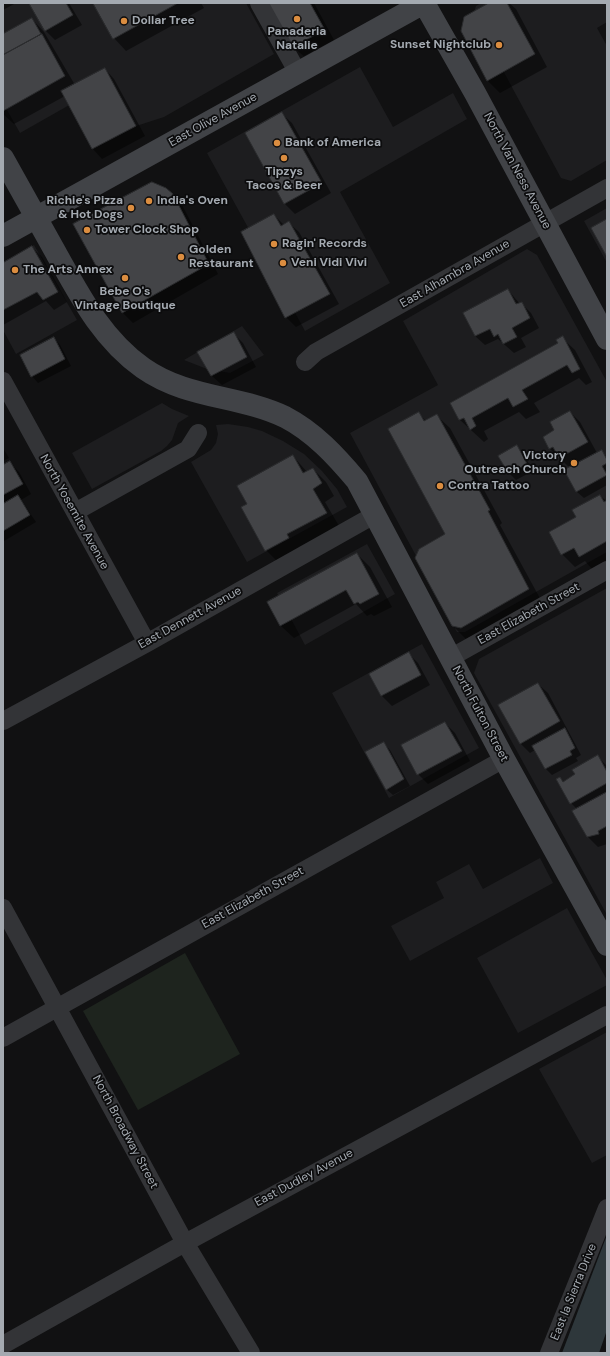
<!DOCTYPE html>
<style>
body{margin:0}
#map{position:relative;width:610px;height:1356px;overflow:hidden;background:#111112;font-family:"DM Sans",sans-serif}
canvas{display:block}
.frame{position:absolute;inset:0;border:4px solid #a4aab1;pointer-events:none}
</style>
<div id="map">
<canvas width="610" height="1356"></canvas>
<div class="frame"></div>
</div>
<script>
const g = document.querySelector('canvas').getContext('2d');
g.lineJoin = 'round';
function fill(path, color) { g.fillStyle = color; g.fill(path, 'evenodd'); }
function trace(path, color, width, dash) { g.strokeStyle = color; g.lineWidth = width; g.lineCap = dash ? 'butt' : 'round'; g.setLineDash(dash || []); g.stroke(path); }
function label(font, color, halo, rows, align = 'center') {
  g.font = font + ' "DM Sans",sans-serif'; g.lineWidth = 3.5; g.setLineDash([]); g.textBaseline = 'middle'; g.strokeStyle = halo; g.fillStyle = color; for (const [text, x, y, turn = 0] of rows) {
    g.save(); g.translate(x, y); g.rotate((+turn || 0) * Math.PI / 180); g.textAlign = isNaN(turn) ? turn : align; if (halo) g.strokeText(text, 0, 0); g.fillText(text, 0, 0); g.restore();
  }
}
fill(new Path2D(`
 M3,3H246L274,54L164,117L130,128L104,143L80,99L20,133L3,103Z
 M481,3H607V22L597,28L607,46V160L571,181L561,178L473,15L476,6Z
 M360,67L393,127L453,93L467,119L340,192L390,283L305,331L207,153Z
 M607,208V263L584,221Z
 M34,245L77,320L16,354L3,330V262Z
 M527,249L537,255L607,382V552L465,632H457L350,433L438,385L403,321Z
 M242,326L264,355L230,373L207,369L184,360Z
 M162,403L172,409L189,416L178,423L172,440L167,446L161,451L92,489L72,453Z
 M228,424L248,427L262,431L283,441L304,454L322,471L337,489L347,507L247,562L191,462L211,450L216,443L218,434L216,425Z
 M367,544L395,594L305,645L277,593Z
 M607,588V915L474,673L479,659Z
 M422,644L479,748L389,798L332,693Z
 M540,858L553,883L410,961L391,926L444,898L436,882L469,864L483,889Z
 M567,908L607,980V985L518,1033L477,958Z
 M607,1032V1155L592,1163L539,1069Z`), '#1d1d1f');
fill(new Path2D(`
 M185,953L240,1054L138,1110L83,1011Z`), '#1e241e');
fill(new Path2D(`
 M607,1235V1330L599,1353H562Z`), '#2e373b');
fill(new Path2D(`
 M3,3H16L3,10Z
 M30,3H69L82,25L55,40L45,30Z
 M94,3H201L204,8L126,51L114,38Z
 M268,3H314L334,40L304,56L300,53L290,43Z
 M491,3H509L516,9L547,67L500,93L487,80L462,31Z
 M32,19L44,32L75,85L105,69L114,79L145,136L102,159L93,149L65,96L14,124L3,114V36Z
 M282,114L292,123L331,193L295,214L285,204L246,133Z
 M166,188L182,205L218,274L133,323L123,313L74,225Z
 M274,215L284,225L289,223L299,232L339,304L296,327L286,317Z
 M32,247L42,257L67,302L54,310L46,301L3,325V264Z
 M508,290L520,304L521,303L531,313L539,328L521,338L526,347L514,353L498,339L485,345L475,336Z
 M233,333L243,343L256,367L222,385L212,376L199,352Z
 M54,338L60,345L71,366L38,383L32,376Z
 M562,338L575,350L592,382L586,385L579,378L534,403L540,412L526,419L519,412L484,431L488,439L484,442L460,420L451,403L559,343Z
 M570,412L580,422L597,453L601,451L607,457V485L584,498L577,492L566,470L570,468L550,449L545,438L556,431Z
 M419,414L426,421L437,416L450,428L502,523L500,525L542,602L466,639L453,626L446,534Z
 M517,447L523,453L533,471L516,480L510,474L500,456Z
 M3,448L9,458L3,461Z
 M293,456L307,472L313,469L326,482L334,496L325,502L339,526L299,547L301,551L279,563L266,550Z
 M10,463L19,472L31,494L21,500L36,522L4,541L3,466Z
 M600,496L607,501V561L592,569L585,561L575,567L562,554L577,517Z
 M357,554L370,567L392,607L374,616L371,614L367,616L356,604L294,638L281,626L269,603Z
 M409,654L418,663L430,685L392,706L382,696L370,675Z
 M538,684L548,693L581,755L576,758L578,761L552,775L546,769L535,750L530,753L520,743Z
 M445,723L455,733L470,761L428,784L418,774Z
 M383,743L390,750L410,786L393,795L386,789Z
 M598,757L607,766V844L598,847L588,837L573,811L577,809L571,803L560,778L564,782L576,775Z`), '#0007');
const building = new Path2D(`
 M29,3H66L73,15L45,31Z
 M93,3H178L113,39Z
 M266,3H310L325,30L294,46L289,44Z
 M489,3H507L535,54L487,81L461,31L464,17Z
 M32,18L41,34L3,55V34Z
 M42,34L65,76L3,111V55Z
 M105,68L136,126L92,149L61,91Z
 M282,112L322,183L284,204L245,133Z
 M152,182L166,188L173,194L209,264L122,313L73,224Z
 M274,214L281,226L289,221L330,294L285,318L241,232Z
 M607,219V257L591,228Z
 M32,246L58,292L43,300L37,292L3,310V263Z
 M508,289L516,304L522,302L530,318L512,328L517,337L503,344L498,334L494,337L490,329L475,336L463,313Z
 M234,332L247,357L211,376L197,352Z
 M563,336L580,369L572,373L567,365L522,390L528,399L513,407L508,398L472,418L476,426L470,430L464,418L459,420L450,403L558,343L556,340Z
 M54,337L65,359L31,377L20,355Z
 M570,411L588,442L559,458L553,447L549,449L543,437L554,430L550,422Z
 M419,412L424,421L437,414L490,510L488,511L529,589L461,628L452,626L415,558L419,549L445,534L388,429Z
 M517,445L527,464L509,474L498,456Z
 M602,450L607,460V463L602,466L607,475L576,492L564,470Z
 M293,455L303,473L313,468L322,483L313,489L327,513L287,534L289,538L265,551L241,507L247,504L237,486Z
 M10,461L23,484L3,495V465Z
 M18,495L30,515L3,531V504Z
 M600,495L604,502L607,500V541L579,557L574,548L561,555L549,532L576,517L572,510Z
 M357,553L379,594L360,604L358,602L354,604L346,590L280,626L267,602Z
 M409,652L421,675L381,696L369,674Z
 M538,683L560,721L520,744L498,705Z
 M445,722L462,751L417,775L401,745Z
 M565,728L575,748L570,751L572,755L545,769L532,746Z
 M384,742L404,779L386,790L365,752Z
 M598,755L607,772V783L570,804L556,779L560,777L563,782L575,774L572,770Z
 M607,792V826L598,831L599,834L587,837L572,811Z`);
fill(building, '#434447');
trace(building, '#2b2c2e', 1);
trace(new Path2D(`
 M259,3L298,73
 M305,362L316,352L607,188
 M3,381L147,643
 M75,512L188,449L198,433
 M450,658L607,570
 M3,721L147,643L376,514
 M3,908L185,1243L251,1353
 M3,1038L504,759
 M3,1345L185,1243L607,1015
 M549,1353L607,1208`), '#333437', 18);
trace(new Path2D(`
 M424,3L475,93L607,339
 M3,158C21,190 38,221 56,253C80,296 102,339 143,368C187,399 239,395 285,417C314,432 336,456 357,481L504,759L607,945
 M3,236L424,3`), '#414347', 22);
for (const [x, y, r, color] of [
 [297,19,4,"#db8d40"],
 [124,21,4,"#db8d40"],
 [499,45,4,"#db8d40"],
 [277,143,4,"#db8d40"],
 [284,158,4,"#db8d40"],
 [149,201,4,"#db8d40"],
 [131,208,4,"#db8d40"],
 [87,230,4,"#db8d40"],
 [274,244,4,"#db8d40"],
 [181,257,4,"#db8d40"],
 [283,263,4,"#db8d40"],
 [15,270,4,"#db8d40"],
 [125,278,4,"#db8d40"],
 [574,463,4,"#db8d40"],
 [440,486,4,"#db8d40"]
]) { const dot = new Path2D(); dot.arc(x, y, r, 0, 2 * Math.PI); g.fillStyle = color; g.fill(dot); trace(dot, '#0c0c0d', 1.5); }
label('bold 12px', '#a4aab1', '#0c0c0d', [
 ["Dollar Tree",132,21],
 ["Panaderia",297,32,"center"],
 ["Natalie",297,46,"center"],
 ["Sunset Nightclub",491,45,"right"],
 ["Bank of America",285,143],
 ["Tipzys",284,172,"center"],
 ["Tacos & Beer",284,186,"center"],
 ["Richie's Pizza",123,201,"right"],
 ["& Hot Dogs",123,215,"right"],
 ["India's Oven",157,201],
 ["Tower Clock Shop",95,230],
 ["Ragin' Records",282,244],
 ["Golden",189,250],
 ["Restaurant",189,264],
 ["Veni Vidi Vivi",291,263],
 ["The Arts Annex",23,270],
 ["Bebe O's",125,292,"center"],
 ["Vintage Boutique",125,306,"center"],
 ["Victory",566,456,"right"],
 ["Outreach Church",566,470,"right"],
 ["Contra Tattoo",448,486]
], 'left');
label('12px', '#a4aab1', '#0c0c0d', [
 ["East Olive Avenue",213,120,-29],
 ["North Van Ness Avenue",517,171,62],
 ["East Alhambra Avenue",455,274,-30],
 ["North Yosemite Avenue",74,512,61],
 ["East Elizabeth Street",529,614,-29],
 ["East Dennett Avenue",190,618,-29],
 ["North Fulton Street",480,714,62],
 ["East Elizabeth Street",253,898,-29],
 ["North Broadway Street",125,1132,62],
 ["East Dudley Avenue",304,1178,-28],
 ["East la Sierra Drive",574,1292,-68]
]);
</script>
